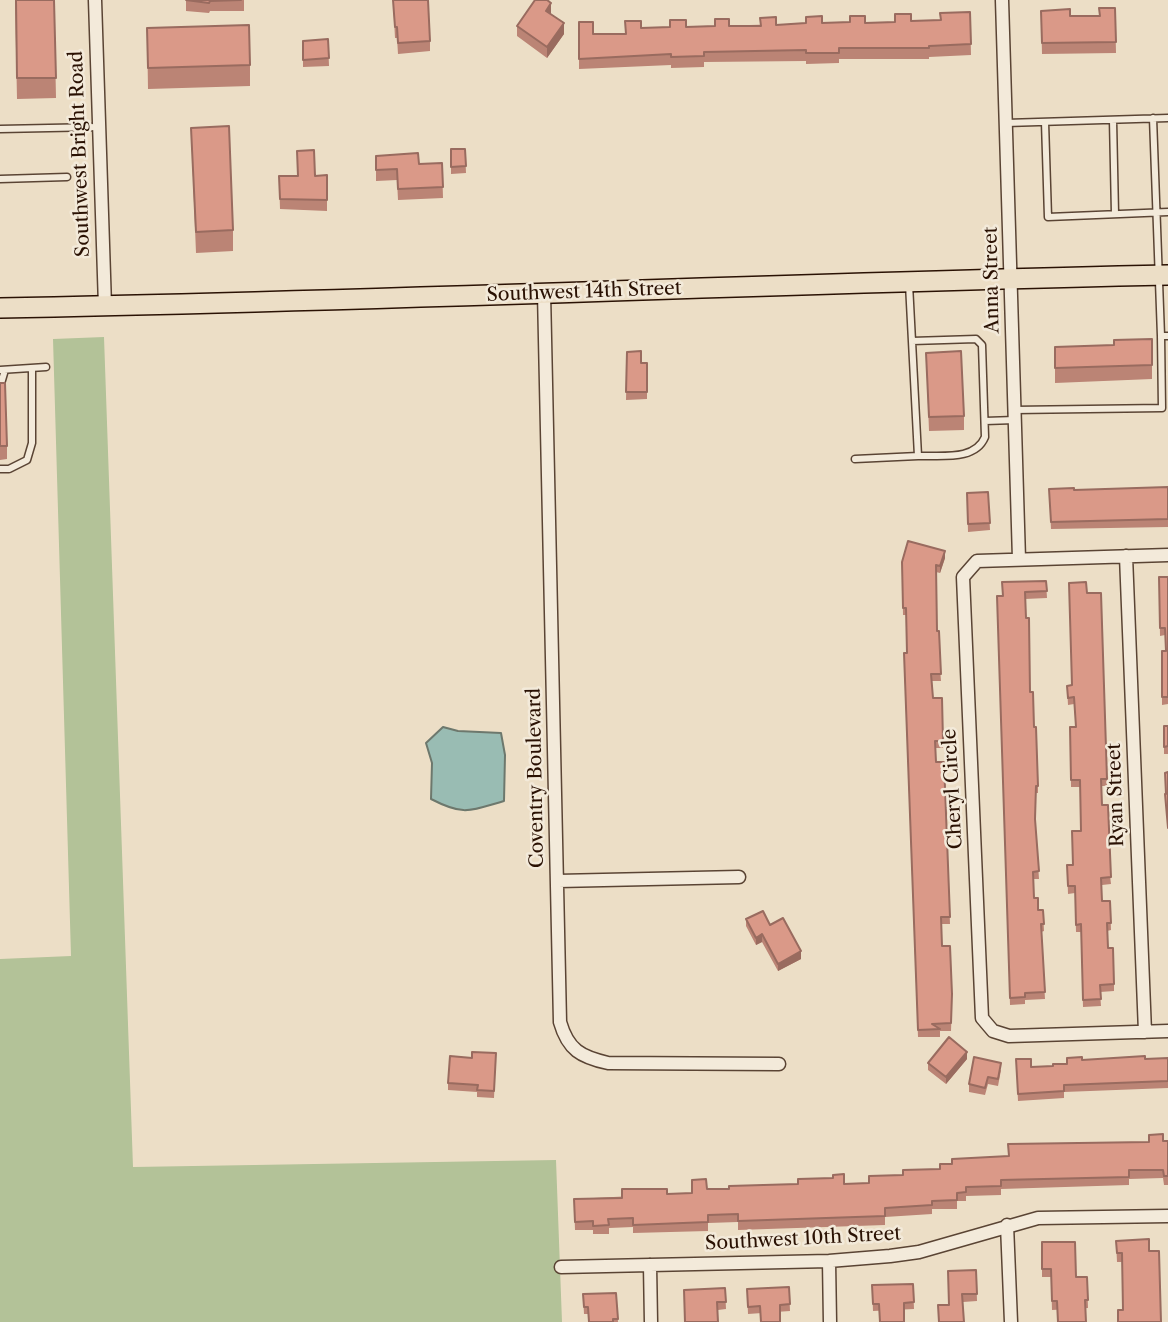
<!DOCTYPE html>
<style>
body{margin:0}
canvas{display:block;background:#ecdec6}
</style>
<canvas width="1168" height="1322"></canvas>
<script>
const g = document.querySelector('canvas').getContext('2d');
g.lineJoin = 'round';
function fill(path, color) { g.fillStyle = color; g.fill(path, 'evenodd'); }
function trace(path, color, width, dash) { g.strokeStyle = color; g.lineWidth = width; g.lineCap = dash ? 'butt' : 'round'; g.setLineDash(dash || []); g.stroke(path); }
function label(font, color, halo, rows, align = 'center') {
  g.font = font + ' "Libre Caslon Text",serif'; g.lineWidth = 5; g.setLineDash([]); g.textBaseline = 'middle'; g.strokeStyle = halo; g.fillStyle = color; for (const [text, x, y, turn = 0] of rows) {
    g.save(); g.translate(x, y); g.rotate((+turn || 0) * Math.PI / 180); g.textAlign = isNaN(turn) ? turn : align; if (halo) g.strokeText(text, 0, 0); g.fillText(text, 0, 0); g.restore();
  }
}
fill(new Path2D(`
 M104,337L133,1167L556,1160L562,1322H0V959L71,956L53,339Z`), '#b3c298');
const water = new Path2D(`
 M443,727L458,731L501,733L505,755L504,801C469,811 464,816 431,799L432,763L426,743Z`);
fill(water, '#99bcb3');
trace(water, '#6d786d', 2);
const lane = new Path2D(`
 M1153,118L1161,336H1168
 M1113,120L1115,214
 M1045,122L1048,217L1168,212
 M1006,123L1168,118
 M0,129L98,127
 M0,179L67,177
 M909,284L918,456C942,455 975,461 985,437L982,345L976,339L912,341
 M0,370L46,367
 M0,387L5,370
 M1014,410L1162,408L1161,336
 M985,421L1015,420
 M855,459L918,456
 M0,469H9L27,460L32,443V368`);
const street = new Path2D(`
 M95,0L105,306
 M1002,0L1019,559
 M544,293L560,1022C568,1050 581,1057 608,1063L779,1064
 M1168,555L977,561L963,577L982,1018L993,1031L1009,1036L1168,1031
 M1126,556L1145,1032
 M558,881L739,877
 M1007,1225L1011,1322
 M829,1261L830,1322
 M650,1265L651,1322
 M561,1267L829,1261L890,1256L919,1252L1038,1218L1168,1216`);
const primary = new Path2D(`
 M0,308C389,301 779,283 1168,275`);
trace(lane, '#5a4434', 9);
trace(street, '#5a4434', 15);
trace(primary, '#2a1103', 22);
trace(lane, '#f3eada', 6);
trace(street, '#f3eada', 12);
trace(primary, '#ecdec6', 19);
fill(new Path2D(`
 M15,0H54L56,98L17,99Z
 M186,0H244V11H210L209,13L186,11Z
 M393,0L430,41V51L398,54L397,38H395Z
 M1115,8L1116,53L1042,54L1041,11L1070,16H1100Z
 M970,12L971,55L929,57V59H839V63L806,64V61L704,62V67L671,68V65L579,69V22L593,34H625L641,28L822,23L895,22L941,20Z
 M551,14L564,34L547,58L517,36V26Z
 M147,28L250,65V86L148,89Z
 M328,39L329,66L303,67V41Z
 M191,128L233,230V251L196,253Z
 M451,149H465L466,173L451,174Z
 M376,156L419,164L442,163L443,198L398,200L397,180L376,181Z
 M327,175V211L280,209L279,176Z
 M1152,339V379L1055,383V347L1114,345Z
 M627,352L641,363H647V399L626,400Z
 M926,353L964,416V430L929,431Z
 M0,383L7,446V459L0,460Z
 M1168,487V527L1051,529L1049,489L1074,490Z
 M988,492L990,530L968,532L967,493Z
 M945,558L940,573L936,572L937,631L941,681H932L933,698H942L943,748H935L936,762H944L950,924H941L942,946L952,1001L951,1031H940V1037H918L904,660L907,653L906,615H903L902,562Z
 M1159,577H1168V704L1162,705V651H1166L1165,635L1160,636Z
 M1046,581L1047,598L1025,599L1030,692L1038,786V793H1036L1035,819L1039,879H1033L1034,898L1038,910H1043L1044,931L1041,932L1045,999L1025,1000V1004L1010,1005L997,596H1002Z
 M1087,593L1107,779V786H1102V805L1111,884L1102,885V901H1110L1111,930L1107,931L1108,948L1114,984V991L1100,992L1101,1006L1083,1007L1081,932H1076L1075,893L1068,894L1067,865H1072L1081,831L1080,787H1071L1070,727H1076L1074,704L1068,705L1067,686L1071,685Z
 M1164,726H1168V754H1164Z
 M746,919L770,925L801,959L778,971L762,942L756,945L746,926Z
 M496,1053L494,1098L477,1097V1092L448,1090V1083L472,1058Z
 M1168,1058V1088L1064,1092V1098L1018,1101L1016,1059L1031,1067L1053,1066L1082,1060Z
 M967,1059L946,1084L928,1070V1063Z
 M1001,1070L998,1086L988,1084L985,1095L969,1092V1084Z
 M1168,1141V1185H1164L1163,1178L1129,1179V1185L1001,1189V1195L966,1196V1201H957V1209H932V1214L885,1217V1225L738,1230V1222L708,1223V1231L633,1233V1227L609,1228V1234H593V1230H575L574,1199L692,1193L707,1189L869,1183L903,1175L940,1169L952,1164L1009,1156Z
 M1116,1241L1149,1251L1123,1310L1122,1262H1117Z
 M1042,1242L1076,1277H1087L1088,1308L1052,1310L1051,1277H1042Z
 M976,1270L977,1301L963,1302L949,1305Z
 M913,1284L914,1309L873,1311L872,1285Z
 M789,1287L790,1311L748,1314L747,1289Z
 M725,1288L726,1309L718,1310L685,1322Z
 M616,1293L618,1322H589L588,1314H584L583,1294Z`), '#bb8475');
fill(new Path2D(`
 M551,3V14L546,11Z
 M564,23V34L547,58V47Z
 M945,551V558L940,573V566Z
 M762,934V942L756,945V938Z
 M801,951V959L778,971V964Z
 M967,1052V1059L946,1084V1077Z`), '#996b5f');
const building = new Path2D(`
 M16,0H54L56,78H17Z
 M186,0H241L210,1L209,3Z
 M393,0H428L430,41L398,43L397,27H395Z
 M535,0H547L551,3L546,11L564,23L547,47L517,26Z
 M1099,8H1115L1116,42L1042,43L1041,11L1070,9V16H1100Z
 M970,12L971,44L929,46V48H839V53H806V50L704,52V56L671,57V54L579,59V22H593V34H626L625,21H641V28L670,27V20H686V27L715,26V19H729V26H761L760,18L776,17V25L806,23V17L822,16V23L850,22V16H865V23L895,22V14H911V21L941,20L940,13Z
 M249,25L250,65L148,68L147,28Z
 M328,39L329,58L303,60V41Z
 M229,126L233,230L196,232L191,128Z
 M451,149H465L466,166L451,167Z
 M314,150L315,176L327,175V200L280,199L279,176H298L297,151Z
 M418,153L419,164L442,163L443,187L398,189L397,169L376,170V156Z
 M1152,339V365L1055,368V347L1114,345V340Z
 M641,351V363H647V392H626L627,352Z
 M961,351L964,416L929,417L926,353Z
 M0,383H5L7,446H0Z
 M1168,487V519L1051,522L1049,489L1074,488V490Z
 M988,492L990,523L968,524L967,493Z
 M908,541L945,551L940,566L936,565L937,631H939L941,674H931L933,698H942L943,741H935L936,762H944L950,917H941L942,946H950L952,994L951,1023L932,1024L940,1029L918,1030L904,653H907L906,608H903L902,562Z
 M1159,577H1168V697H1162V651H1166L1165,628H1160Z
 M1046,581L1047,591L1025,592L1026,618H1029L1030,692H1033L1034,727H1036L1038,786H1036L1035,819L1039,871L1033,872L1034,898H1038V910H1043L1044,924H1041L1045,992L1025,993V997L1010,998L997,596H1003L1002,582Z
 M1086,582L1087,593H1101L1107,779H1101L1102,805H1108L1111,877L1101,878L1102,901H1110L1111,923H1107L1108,948H1113L1114,984L1100,985L1101,999L1083,1000L1081,924L1076,925L1075,886H1068L1067,865H1073L1072,831H1081L1080,780H1071L1070,727H1076L1074,697L1068,698L1067,686L1072,685L1069,583Z
 M1164,726H1168V746L1164,747Z
 M1168,772V828L1165,794H1166L1165,773Z
 M763,911L770,925L783,918L801,951L778,964L762,934L756,938L746,919Z
 M949,1037L967,1052L946,1077L928,1063Z
 M472,1052L496,1053L494,1091L477,1090L478,1085L448,1083L450,1056L472,1058Z
 M1145,1056V1059L1168,1058V1081L1064,1085V1091L1018,1094L1016,1059H1031V1067L1053,1066V1064H1067V1058L1082,1057V1060Z
 M974,1057L1001,1063L998,1079L988,1077L985,1088L969,1084Z
 M1163,1134V1141H1168V1176H1164L1163,1170H1129V1177L1001,1180V1186L966,1187V1192L957,1193V1200L932,1201V1205L885,1208V1216L738,1221V1214L708,1215V1222L633,1225V1218L608,1219L609,1225L593,1226V1221L575,1222L574,1199L622,1198V1189H667V1194L692,1193V1180L706,1179L707,1189H729V1186L798,1184V1179L833,1178V1175L844,1174V1184L869,1183V1176L903,1175V1170L940,1169V1164H952V1159L1009,1156L1008,1144L1149,1142V1135Z
 M1149,1239V1251H1159L1161,1322H1118V1310H1123L1122,1253H1117L1116,1241Z
 M1042,1242H1075L1076,1277H1087L1088,1300H1085L1086,1322H1058L1057,1301H1052L1051,1269H1042Z
 M976,1270L977,1294H962L964,1322H939L938,1305H949L948,1271Z
 M913,1284L914,1302L904,1303V1322H880L879,1304H873L872,1285Z
 M789,1287L790,1304L780,1305V1322H761L760,1306L748,1307L747,1289Z
 M725,1288L726,1302H717L718,1322H685L684,1290Z
 M616,1293L618,1319H613V1322H589L588,1307H584L583,1294Z`);
fill(building, '#da9988');
trace(building, '#996b5f', 2);
label('19px', '#2a1103', '#f3eada', [
 ["Southwest Bright Road",80,154,-92],
 ["Anna Street",992,280,-91],
 ["Southwest 14th Street",584,292,-2],
 ["Coventry Boulevard",536,778,-91],
 ["Cheryl Circle",953,789,-93],
 ["Ryan Street",1116,795,-92],
 ["Southwest 10th Street",803,1239,-3]
]);
</script>
